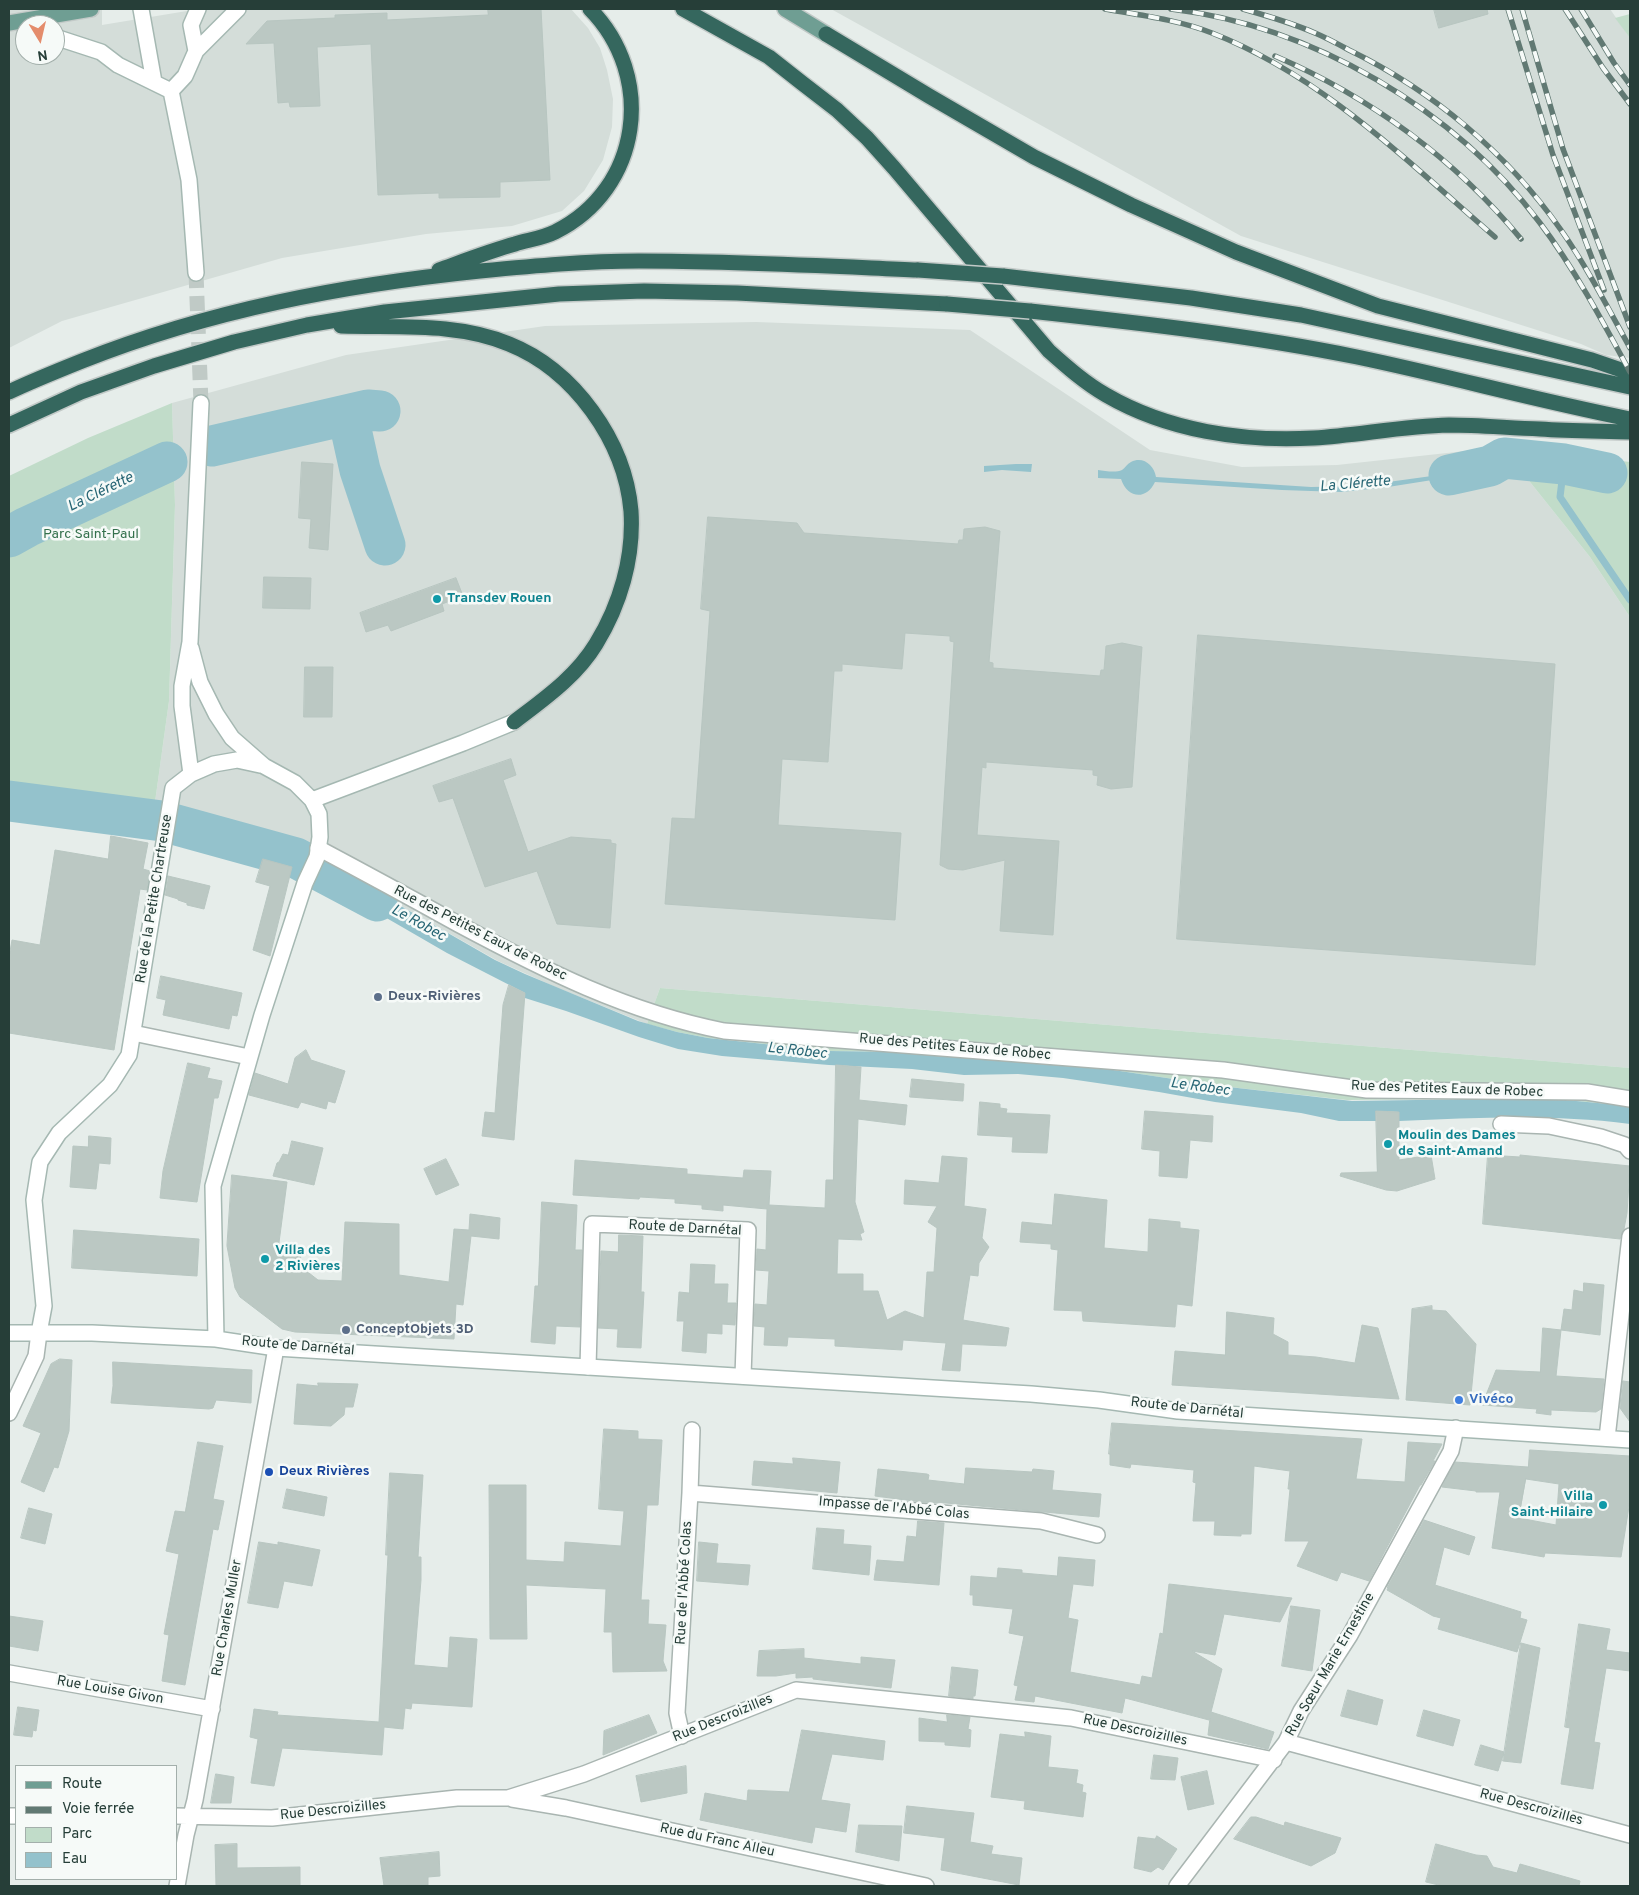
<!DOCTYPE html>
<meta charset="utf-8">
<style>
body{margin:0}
#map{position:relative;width:1639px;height:1895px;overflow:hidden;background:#e6edea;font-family:Overpass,sans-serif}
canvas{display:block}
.frame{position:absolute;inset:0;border:10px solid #263e38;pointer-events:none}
.legend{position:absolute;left:15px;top:1765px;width:162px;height:115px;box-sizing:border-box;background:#f6faf8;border:1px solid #a3afab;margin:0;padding:6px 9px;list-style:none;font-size:15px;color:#263e38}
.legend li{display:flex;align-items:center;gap:10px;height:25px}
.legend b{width:25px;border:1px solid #a3afab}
.north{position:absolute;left:15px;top:15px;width:50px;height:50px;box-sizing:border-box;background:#f6faf8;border:1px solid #a3afab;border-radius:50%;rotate:171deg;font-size:14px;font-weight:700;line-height:20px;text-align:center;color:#263e38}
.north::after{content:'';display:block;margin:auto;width:18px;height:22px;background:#e48c6c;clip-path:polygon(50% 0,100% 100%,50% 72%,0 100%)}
</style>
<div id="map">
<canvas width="1639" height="1895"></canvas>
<div class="frame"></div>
<ul class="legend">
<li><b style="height:6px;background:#6f9e93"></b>Route</li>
<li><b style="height:6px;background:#617973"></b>Voie ferrée</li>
<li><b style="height:14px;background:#c1dcc9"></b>Parc</li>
<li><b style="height:14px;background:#94c2cc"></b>Eau</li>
</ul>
<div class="north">N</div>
</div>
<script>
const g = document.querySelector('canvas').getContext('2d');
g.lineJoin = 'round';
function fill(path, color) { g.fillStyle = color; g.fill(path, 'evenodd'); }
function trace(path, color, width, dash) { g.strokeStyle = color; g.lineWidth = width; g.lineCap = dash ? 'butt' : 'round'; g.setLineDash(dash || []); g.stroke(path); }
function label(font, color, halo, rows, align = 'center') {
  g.font = font + ' Overpass,sans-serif'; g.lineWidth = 5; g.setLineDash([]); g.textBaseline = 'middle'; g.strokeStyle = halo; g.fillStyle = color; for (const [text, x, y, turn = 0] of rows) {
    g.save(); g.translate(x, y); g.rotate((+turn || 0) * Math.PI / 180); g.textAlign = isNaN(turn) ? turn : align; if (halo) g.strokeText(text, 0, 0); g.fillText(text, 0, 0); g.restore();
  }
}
fill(new Path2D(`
 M9,9H102V25L199,9H571L588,28L600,48L607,70L613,99L612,127L603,160L584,191L562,211L512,226L426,234L282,258L62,321L9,348ZM25,25H55V55H25Z
 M831,9H1610L1630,38V358L1606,355L1581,344L1241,236Z
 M756,322L970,330L1150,450L1242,467L1337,465L1502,447L1590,557L1630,617V1068L660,988L647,1024L553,986L498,961L331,866L155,802L169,701L175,505L172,403L346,355L545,326Z`), '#d4ddd9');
fill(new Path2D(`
 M1630,14V38L1615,18Z
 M172,403L175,505L169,701L155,802L82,796L9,784V476L88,438Z
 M1502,447L1630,462V617L1590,557Z
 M660,988L1630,1068V1106L1544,1098L1347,1100L1220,1086L1080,1065L894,1052L830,1051L708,1038L677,1032L647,1024Z`), '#c1dcc9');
fill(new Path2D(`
 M1500,455L1507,462L1471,473L1445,478L1388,487L1341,492L1282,490L1155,482C1146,501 1127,498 1121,479L1098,478V470C1105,471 1116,473 1122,470C1125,468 1127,464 1131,462C1143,456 1154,465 1156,477L1311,487L1359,486L1439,475L1489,463Z
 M1016,464H1032L1031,472L1002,470L984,472V466Z
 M331,866L495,960L525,974L638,1021L677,1032L708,1038L830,1051L894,1052L1080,1065L1220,1086L1352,1101L1544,1098L1630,1106V1124C1552,1114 1477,1118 1399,1121L1398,1112L1376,1111V1121H1339L1301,1113L1215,1102L1159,1092L1063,1078L1018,1074L964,1075L912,1069L829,1065L722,1056L678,1049L639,1037L566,1011L525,998V993L447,953L326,883Z`), '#94c2cc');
trace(new Path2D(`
 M1564,464L1560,497L1630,600`), '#94c2cc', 7);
trace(new Path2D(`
 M348,416L360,470L385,545
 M212,446L368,410L380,411
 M1449,475L1490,466L1504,458L1564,464L1607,473
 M9,537L27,527L167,462
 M9,801L162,821L296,858L377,901`), '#94c2cc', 41);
const building = new Path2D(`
 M488,9H541L550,180L500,182V197L439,198V193L378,195L371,44L317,47L320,106L290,107L289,102L278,103L274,43L246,44L267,21L335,18V15L387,13V20L488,15Z
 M1434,9H1487L1488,14L1439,28Z
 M302,462L333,464L328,550L309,548L311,519L299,518Z
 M708,517L797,523L804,533L958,544L959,540H963L964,529L985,527L1000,531L989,662L993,663V668L1100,676L1101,670H1104L1106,646L1122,643L1142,647L1132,787L1111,789L1097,785L1098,776L1093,775V770L986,762V768L982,767L977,835L1059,841L1053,935L1000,931L1005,860L963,870L948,869L940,865L954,642L950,641V636L905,633L902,669L842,664V671H834L828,762L782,759L778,825L901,833L895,920L665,904L672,818L695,819L710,611L701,609Z
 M264,577L311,578L310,609L263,608Z
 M456,578L463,596L442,604L444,611L391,631L388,625L366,632L360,613Z
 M1198,635L1555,664L1535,965L1177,939Z
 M305,667H333L332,717H304Z
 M511,759L516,775L503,780L528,852L571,837L611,840V843L616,844L610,928L557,924L537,871L485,887L453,798L439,802L433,786Z
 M111,836L148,843L143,869L150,871L147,890L140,889L114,1050L9,1033V957L12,940L40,945L55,850L108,859Z
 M263,859L292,867L270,956L253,950L270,886L256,882Z
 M168,876L210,886L204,909L187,905V903L178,900V899L165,895Z
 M161,976L242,993L237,1016L232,1015L229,1029L163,1015L166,1000L157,998Z
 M509,985L525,993L514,1140L482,1136L485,1112L495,1113L503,1005Z
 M306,1050L311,1060L345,1071L335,1103L328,1101L326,1109L301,1102L298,1108L249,1095L255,1073L288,1084L295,1058Z
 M188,1063L210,1068L207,1078L222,1081L218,1098H214L197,1202L160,1198L163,1171Z
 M836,1065L861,1067L859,1100L907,1105L905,1125L858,1119L855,1202L864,1232L860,1234L862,1240L838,1239L837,1274H863V1291H878L887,1320L905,1311L924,1318L927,1272H934L937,1228L928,1222L937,1206L904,1204L905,1180L939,1183L942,1156L967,1158L964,1206L986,1209L982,1238L989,1247L979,1263L978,1276L970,1275L963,1320L1009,1328L1006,1346L962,1344L960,1371L942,1370L946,1343L903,1340L902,1350L835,1346V1339L788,1337L787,1346L764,1345L765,1327L754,1326L755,1304L767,1305L769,1271L756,1270L757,1249L766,1250L767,1209L723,1205V1211L713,1210L702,1209V1205L675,1203V1199L640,1197L639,1199L573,1195L575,1160L687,1169V1174L743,1178L744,1170L771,1171L769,1205L825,1208L826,1180H833Z
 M912,1079L964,1084L963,1101L910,1097Z
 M980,1102L1000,1104V1108L1007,1109L1006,1113L1050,1115L1047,1153L1012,1152L1013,1137L978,1135Z
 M1145,1111L1213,1116L1212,1142L1190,1140L1187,1178L1159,1176L1160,1151L1142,1149Z
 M1376,1111L1399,1112V1160L1431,1155L1435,1179L1397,1191L1386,1190L1340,1176L1341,1173L1377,1172Z
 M89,1136L111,1138L110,1164L99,1163L96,1189L70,1187L73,1146L88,1147Z
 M292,1141L323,1148L314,1185L273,1176L277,1163L279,1162L283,1154L288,1155Z
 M1488,1155L1520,1157V1155L1630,1166L1627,1213L1624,1229L1620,1239L1483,1224Z
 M446,1159L459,1185L436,1195L424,1169Z
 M232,1175L287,1182L278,1250L301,1252L300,1266L318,1280L342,1281L345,1222L399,1224V1275L449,1282L454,1229L469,1230L470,1214L500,1218L499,1239L471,1236L463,1305L456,1304L454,1339L295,1332L282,1329L240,1297L235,1288L227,1246Z
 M1055,1194L1107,1200L1104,1248L1148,1252L1149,1219L1180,1222V1228L1199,1230L1192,1306L1177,1304L1175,1327L1083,1321L1082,1311L1054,1310L1058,1250L1051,1249V1244L1020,1242L1022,1222L1052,1225Z
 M542,1202L577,1205L575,1250H582L580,1327L556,1326L555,1344L531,1342L535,1286H538Z
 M74,1230L199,1239L197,1276L72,1268Z
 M619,1235L643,1236L641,1292H644L641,1348L617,1347L618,1329L598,1328L601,1251L618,1252Z
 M691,1264L715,1265L714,1284H728L727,1303H736L735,1325L722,1324V1334L707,1333L706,1353L682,1351L684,1321H677L679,1292L689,1293Z
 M1584,1283L1604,1285L1600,1335L1561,1330L1564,1309L1572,1310L1574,1290L1583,1292Z
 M1432,1306V1310L1446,1311L1476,1344L1470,1405L1406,1400L1412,1309Z
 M1227,1312L1274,1318L1273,1334L1288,1342V1355L1316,1357L1355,1363L1362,1325L1378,1328L1399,1399L1172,1385L1175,1351L1225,1355Z
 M1543,1328L1561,1330L1556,1376L1604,1379L1601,1409L1596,1412L1551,1410V1415L1536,1413L1537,1409L1482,1405L1496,1370L1540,1372Z
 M60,1359L72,1360L69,1431L58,1468L54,1467L44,1492L21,1482L41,1433L23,1426L51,1364Z
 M113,1362L252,1370L251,1403L216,1400L213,1408L209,1409L111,1403L113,1386Z
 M1623,1381L1630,1382V1422L1620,1408Z
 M318,1383L358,1384L353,1407H345L344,1415L331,1426L294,1424L297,1384L318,1386Z
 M1112,1423L1362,1439L1356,1479L1405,1482L1408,1442L1442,1444L1433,1461H1435L1421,1485H1420L1369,1581L1341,1572L1337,1581L1297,1566L1309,1541H1285L1290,1489H1288L1290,1471L1254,1466L1251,1534H1241V1536L1214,1535L1215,1521H1193L1196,1483L1193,1482L1194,1470L1131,1464L1130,1468L1110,1465V1454H1109Z
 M604,1429L638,1431V1439L662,1440L658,1505H647L641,1600H649L648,1624L666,1625L663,1661L667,1671L613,1672L612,1632H604L606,1589L526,1585L527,1639H490L489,1485H526V1560L564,1562L565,1542L621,1546L624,1511L599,1509Z
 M198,1442L223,1446L213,1499L224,1501L218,1530L213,1529L185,1685L162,1681L169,1635L164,1634L179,1554L166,1551L175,1511L185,1512Z
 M1530,1450L1630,1456V1500L1621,1557L1545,1553L1544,1557L1492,1548L1500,1492H1476V1491L1442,1487L1455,1462L1528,1467ZM1526,1479L1559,1484L1556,1525L1519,1518Z
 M793,1458L840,1462L837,1493L752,1485L754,1461L793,1464Z
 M966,1468L1032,1472L1033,1469L1054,1471L1052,1490L1101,1494L1099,1517L946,1503L921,1502L875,1496L878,1469L927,1474L929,1475L928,1480L964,1484Z
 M390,1473L423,1475L418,1557H421V1580L414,1665L448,1668L450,1637L477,1639L472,1707L412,1703L411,1709L405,1708L403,1729L384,1727L382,1755L282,1748L274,1786L251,1783L258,1739L250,1737L254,1709L278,1712L277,1715L379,1722L388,1555H386Z
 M287,1489L327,1497L324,1516L283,1508Z
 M29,1508L52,1514L45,1544L21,1538Z
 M1424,1520L1475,1537L1469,1555L1444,1547L1435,1585L1521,1612L1520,1618L1527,1620L1517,1652L1438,1629L1441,1618L1433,1616L1387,1590L1388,1588L1387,1587Z
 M918,1521L944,1523L939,1585L874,1580L877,1560L904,1562L907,1536L916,1537Z
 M817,1528L844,1530L843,1544L871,1546L869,1575L813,1569Z
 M259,1542L278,1545V1542L320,1550L312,1586L284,1581L278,1608L248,1603Z
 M699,1542L718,1544L716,1563L750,1565L748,1585L697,1581Z
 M1059,1557L1095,1560L1093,1586L1073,1584L1068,1618L1078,1620L1070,1672L1140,1685L1142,1676L1152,1678L1160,1633L1163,1634L1169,1584L1292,1598L1280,1622L1224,1614L1215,1655L1192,1651L1222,1669L1211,1712L1274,1732L1268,1749L1208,1735L1210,1718L1209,1720L1125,1698L1122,1713L1035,1696L1034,1702L1015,1700L1018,1686L1014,1685L1024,1636L1009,1633L1013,1609L973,1605V1595H970L971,1576L997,1578L998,1568L1022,1570V1573L1057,1576Z
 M1291,1606L1320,1610L1312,1671L1282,1666Z
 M9,1616L43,1621L38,1651L9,1646Z
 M1579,1624L1610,1629L1606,1650L1630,1653V1671L1606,1668L1594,1742L1600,1743L1593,1789L1561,1784L1570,1728L1565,1727Z
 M1521,1643L1540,1648L1521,1763L1503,1761Z
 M804,1649V1658L861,1664V1657L895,1660L891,1688L813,1679V1677L796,1678V1673L776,1676H757L759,1651Z
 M952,1667L978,1670L975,1696H973V1699L949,1696Z
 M1348,1690L1383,1700L1377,1725L1341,1716Z
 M18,1707L39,1710L36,1731L33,1730L32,1737L14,1735Z
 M1424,1710L1460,1720L1453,1746L1417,1736Z
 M649,1715L657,1733L603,1755L604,1731Z
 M947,1715L970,1717L968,1729L971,1730L970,1747L945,1745V1742L919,1741V1718L947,1722Z
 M802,1730L885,1741L883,1760L832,1754L821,1800L850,1804L846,1832L815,1827L812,1843L700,1820L705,1793L747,1801L748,1790L789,1792Z
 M1025,1732L1051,1736L1048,1767L1078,1770L1076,1783L1083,1785L1082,1792L1086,1793L1083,1817L1024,1809L1025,1801L991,1797L1000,1734L1025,1737Z
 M1481,1745L1504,1752L1498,1771L1475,1765Z
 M1154,1755L1178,1758L1175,1780L1151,1779Z
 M686,1766L687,1793L641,1802L636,1776Z
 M1207,1771L1214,1804L1188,1810L1181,1777Z
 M216,1774L234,1777L231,1803H211Z
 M907,1806L974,1813L970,1842L993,1846L991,1854L1022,1858L1019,1885L941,1870L945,1838L904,1833Z
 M1251,1817H1256L1284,1826L1285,1822L1341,1838L1335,1853L1311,1866L1234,1839Z
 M859,1825L902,1826L899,1861L856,1852Z
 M1157,1836L1177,1849L1163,1870L1158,1867L1151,1872L1134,1868L1138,1837L1155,1839Z
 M237,1844V1868L300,1867V1886H216L215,1845Z
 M1436,1844L1476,1855L1487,1856L1493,1867L1517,1873L1520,1864L1580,1881L1579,1886H1443L1426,1882Z
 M439,1852L440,1876L428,1877V1885L384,1886L380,1858Z`);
fill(building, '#bbc8c3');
trace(building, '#b8c6c1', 1);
trace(new Path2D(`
 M196,273L201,403`), '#c0cac6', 15, [15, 8]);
const street = new Path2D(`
 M318,848C365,873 411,898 458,924C544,970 627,1012 724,1031L1223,1070L1367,1090L1587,1092L1630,1099
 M133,1033L249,1057
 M1501,1124L1549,1126L1601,1137L1625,1145L1630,1151
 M588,1367L592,1224L748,1230L743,1376
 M9,1413L36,1356L39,1333
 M1607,1438L1630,1236
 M690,1493L1041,1521L1097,1535
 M9,1673L212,1709
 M682,1736L677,1713L690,1493L692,1430
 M1286,1742L1630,1835
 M512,1799L566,1808L926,1886
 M9,1816H16
 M176,1816L272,1818L457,1798H508L584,1774L796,1690L1071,1718L1274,1760
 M177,1886L186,1835L195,1800L276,1348
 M1177,1886L1286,1742L1301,1711L1350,1635L1451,1451L1456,1428`);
const secondary = new Path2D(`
 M141,9L154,82
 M55,37L101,52L118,65L171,91L189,180L196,273
 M196,51L191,25L198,9
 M171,91L185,76L196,51L238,9
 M191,648L200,682L216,714L232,738L264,766L295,783L312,800L319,814L320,837L317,857L305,883L262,1015L213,1186L216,1339
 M191,774L214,764L237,760L260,765
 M312,800L463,743L514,722
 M9,1333H92L216,1339L276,1348L1031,1394L1099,1400L1178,1411L1630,1440
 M39,1333L44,1306L34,1200L40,1162L59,1133L110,1085L129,1055L173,788L191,774L182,706V686L190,642L201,403`);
const primary = new Path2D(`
 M785,9L826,34
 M9,23L91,9`);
const highway = new Path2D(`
 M683,9L769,57L802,83L837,110L867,138L894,168L1049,351C1067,367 1085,383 1106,395C1168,431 1243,442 1314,438C1359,435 1404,426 1449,425C1479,425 1509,428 1540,429C1570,431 1600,431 1630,432
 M826,34L929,96L1034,157L1131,205L1236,252L1378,306L1592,360L1630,373
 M439,270C464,261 490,251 515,244C528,240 543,238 555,232C642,189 656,76 590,9
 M1003,276L1191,298L1301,315L1630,387
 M1030,311C1140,323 1249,335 1357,357C1448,376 1539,401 1630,419
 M341,326C397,328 457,322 509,344C574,370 625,441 631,511C634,558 620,605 596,644C576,677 544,699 514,722
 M9,392C32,381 57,371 82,361C211,310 343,285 480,271C533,266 586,261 639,261C732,261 825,266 918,270
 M9,425L81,392L154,366L234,342L307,325L385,312L559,294L644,291L737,293L947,304`);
trace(street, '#a9b5b1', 18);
trace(secondary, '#a5b8b2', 18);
trace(primary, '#c2c9c7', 18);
trace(highway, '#c2c9c7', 18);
trace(street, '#fff', 15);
trace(secondary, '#fff', 15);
trace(primary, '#6f9e93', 15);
trace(highway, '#35675e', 15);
const rail = new Path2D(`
 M1105,9C1140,15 1179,20 1212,33C1322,76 1407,161 1495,237
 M1171,9C1313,26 1454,109 1540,223C1574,268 1603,322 1630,372
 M1243,9C1268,16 1292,23 1315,33C1327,38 1338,44 1349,50C1433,91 1507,153 1561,230C1587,267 1608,308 1630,348
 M1508,9L1553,155L1604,290
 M1522,9L1563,149L1630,327
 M1565,9L1603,68L1630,104
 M1581,9L1614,63L1630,85
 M1275,56C1370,97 1455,159 1521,239`);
trace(rail, '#617973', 5.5);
trace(rail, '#f6faf8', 4, [11]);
const highwayBridge = new Path2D(`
 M918,270L1003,276
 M947,304L1030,311`);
trace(highwayBridge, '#c2c9c7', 18, []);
trace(highwayBridge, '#35675e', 15);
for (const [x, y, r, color] of [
 [437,599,5,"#0f9aa8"],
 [378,997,5,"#5c6f8a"],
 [1388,1144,5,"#0f9aa8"],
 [265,1259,5,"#0f9aa8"],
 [346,1330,5,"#5c6f8a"],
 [1459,1400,5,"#3f7fe0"],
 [269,1472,5,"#1a4fb4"],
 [1603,1505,5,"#0f9aa8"]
]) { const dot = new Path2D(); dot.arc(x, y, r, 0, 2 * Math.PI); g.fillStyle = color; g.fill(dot); trace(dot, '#f6faf8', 2); }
label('14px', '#34714d', '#f6faf8', [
 ["Parc Saint-Paul",91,535]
]);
label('bold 14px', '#0d838f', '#f6faf8', [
 ["Transdev Rouen",447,599],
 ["Moulin des Dames",1398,1136],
 ["de Saint-Amand",1398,1152],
 ["Villa des",275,1251],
 ["2 Rivières",275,1267],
 ["Villa",1593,1497,"right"],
 ["Saint-Hilaire",1593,1513,"right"]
], 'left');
label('14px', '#263e38', '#f6faf8', [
 ["Rue de la Petite Chartreuse",155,899,-81],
 ["Rue des Petites Eaux de Robec",480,934,27],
 ["Rue des Petites Eaux de Robec",955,1048,5],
 ["Rue des Petites Eaux de Robec",1447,1090,2],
 ["Route de Darnétal",685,1229,3],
 ["Route de Darnétal",298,1347,5],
 ["Route de Darnétal",1187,1409,6],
 ["Impasse de l'Abbé Colas",894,1509,5],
 ["Rue de l'Abbé Colas",685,1583,-87],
 ["Rue Charles Muller",228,1618,-80],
 ["Rue Sœur Marie Ernestine",1331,1665,-60],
 ["Rue Louise Givon",110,1691,10],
 ["Rue Descroizilles",723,1719,-22],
 ["Rue Descroizilles",1135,1731,12],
 ["Rue Descroizilles",1531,1808,15],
 ["Rue Descroizilles",333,1811,-6],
 ["Rue du Franc Alleu",717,1841,12]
]);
label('bold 14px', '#4e5e75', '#f6faf8', [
 ["Deux-Rivières",388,997],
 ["ConceptObjets 3D",356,1330]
], 'left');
label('bold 14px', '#366cbe', '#f6faf8', [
 ["Vivéco",1469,1400]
], 'left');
label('bold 14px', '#164399', '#f6faf8', [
 ["Deux Rivières",279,1472]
], 'left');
label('italic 15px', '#266574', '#f6faf8', [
 ["La Clérette",1355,485,-5],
 ["La Clérette",101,493,-26],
 ["Le Robec",418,924,29],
 ["Le Robec",797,1052,6],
 ["Le Robec",1200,1088,8]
]);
</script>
